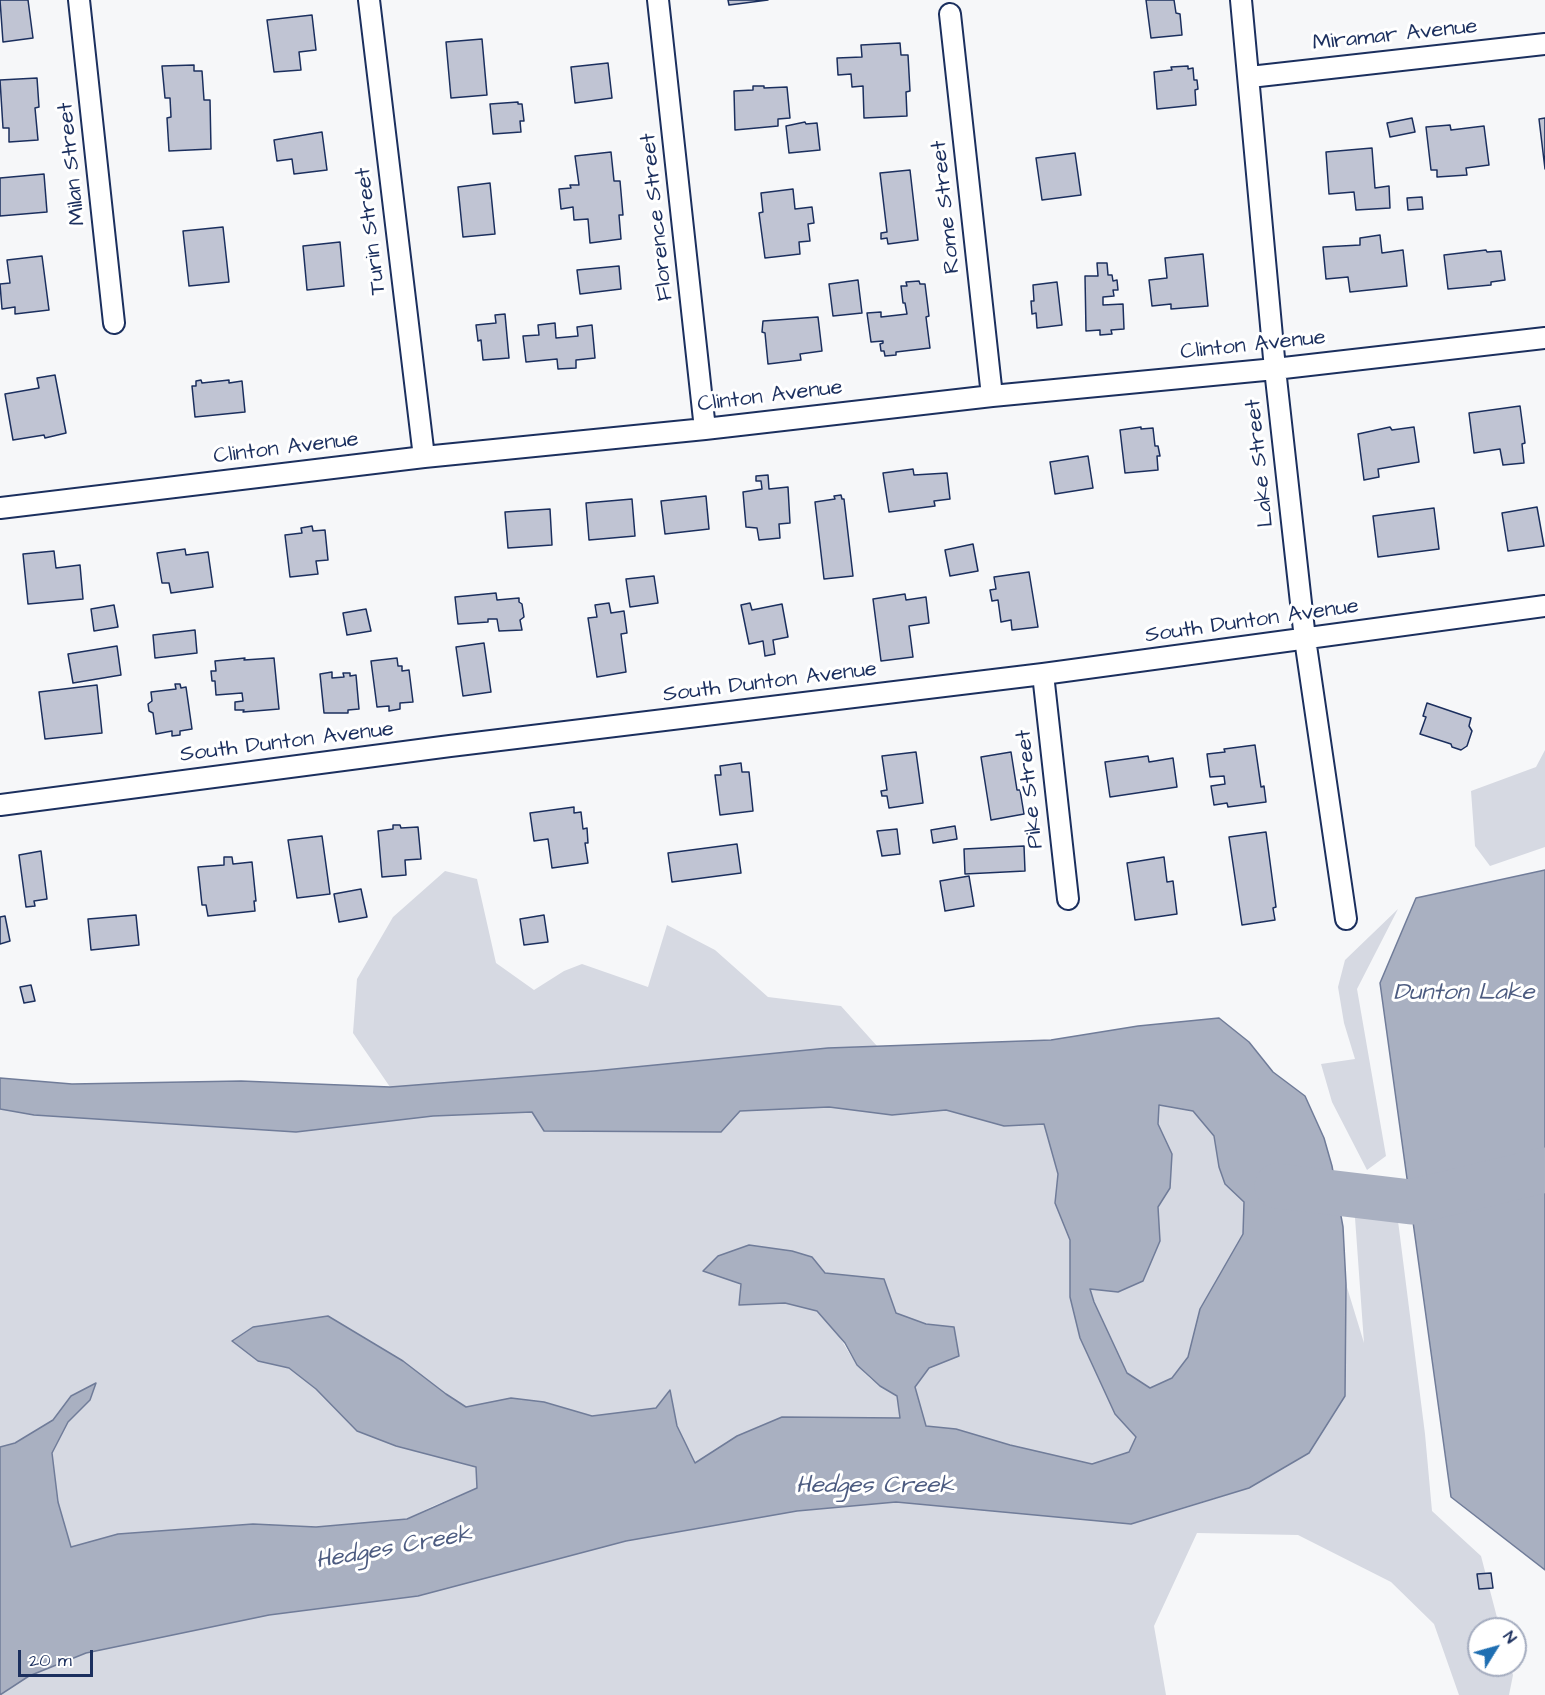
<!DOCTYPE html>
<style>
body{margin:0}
#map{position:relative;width:1545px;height:1695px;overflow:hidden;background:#f6f7f9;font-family:"Architects Daughter",sans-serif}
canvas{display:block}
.north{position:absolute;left:1467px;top:1617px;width:60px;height:60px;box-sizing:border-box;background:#fff;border:2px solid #a4acbf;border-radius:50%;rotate:53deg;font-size:16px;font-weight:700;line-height:24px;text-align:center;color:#1b2f5e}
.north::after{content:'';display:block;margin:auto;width:21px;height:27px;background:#1f6fb2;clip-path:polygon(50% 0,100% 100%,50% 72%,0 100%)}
.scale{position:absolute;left:18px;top:1650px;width:75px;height:27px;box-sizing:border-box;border:3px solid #1b2f5e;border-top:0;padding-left:8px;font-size:18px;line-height:21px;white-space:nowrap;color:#1b2f5e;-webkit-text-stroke:4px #fff;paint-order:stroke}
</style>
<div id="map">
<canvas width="1545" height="1695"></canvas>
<div class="north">N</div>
<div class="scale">20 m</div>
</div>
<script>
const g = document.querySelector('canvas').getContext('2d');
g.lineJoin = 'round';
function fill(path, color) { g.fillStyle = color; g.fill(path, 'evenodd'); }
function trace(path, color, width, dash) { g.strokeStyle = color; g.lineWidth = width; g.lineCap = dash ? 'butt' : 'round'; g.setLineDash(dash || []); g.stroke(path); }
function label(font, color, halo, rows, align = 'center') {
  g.font = font + ' "Architects Daughter",sans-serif'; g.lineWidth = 6; g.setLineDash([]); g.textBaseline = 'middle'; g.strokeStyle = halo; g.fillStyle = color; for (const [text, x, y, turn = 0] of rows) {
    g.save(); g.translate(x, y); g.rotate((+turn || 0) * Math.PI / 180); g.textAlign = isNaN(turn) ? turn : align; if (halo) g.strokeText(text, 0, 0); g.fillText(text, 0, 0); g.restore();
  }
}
fill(new Path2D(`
 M1545,750V847L1490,866L1475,846L1471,791L1536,767Z
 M445,871L477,879L496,963L534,990L564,971L582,964L648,987L667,925L715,950L768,997L841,1006L877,1046L828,1048L594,1071L390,1087L353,1033L357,979L393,917Z
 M1398,909L1357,989L1386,1156L1367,1170L1332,1102L1321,1064L1355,1059L1344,1023L1338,987L1345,960Z
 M1159,1104L1193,1111L1214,1136L1219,1167L1225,1184L1244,1202L1243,1234L1200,1309L1188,1357L1172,1378L1150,1388L1127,1373L1094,1302L1090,1289L1118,1292L1160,1241L1158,1207L1170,1188L1172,1154L1158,1124Z
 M829,1107L892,1115L946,1110L1004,1126L1044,1124L1058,1174L1055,1203L1070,1240V1297L1115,1414L1136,1436L1129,1452L1092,1464L1010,1445L956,1429L926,1426L915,1387L929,1368L959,1356L954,1328L926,1324L896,1313L883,1279L825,1273L812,1257L792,1251L703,1271L741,1284L739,1305C759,1304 802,1299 818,1311C835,1324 845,1349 857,1364C866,1378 883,1388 897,1396L900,1418L849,1419L737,1436L695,1463L677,1426L669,1390L656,1408L592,1416L544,1402L511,1398L466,1407L446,1394L258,1361L289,1368L316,1389L357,1431L396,1446L476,1467L477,1488L433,1506L407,1519L316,1527L253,1524L118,1534L71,1548L58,1502L52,1453L68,1422L90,1400L71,1396L53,1420L15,1443L0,1447V1109L34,1115L296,1132L433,1116L533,1112L544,1131L721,1132L739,1111Z
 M1354,1204L1374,1206L1397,1213L1425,1434L1432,1511L1481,1556L1500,1629H1479V1665H1510L1513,1675L1509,1695H1459L1434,1624L1391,1582L1298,1535L1197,1533L1154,1626L1166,1695H0L29,1676L86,1653L269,1615L418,1596L626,1541L797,1511L896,1502L1131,1524L1189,1507L1249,1488L1309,1453L1345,1396L1346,1284L1364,1343Z`), '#d6d9e2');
const water = new Path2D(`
 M1545,870V1570L1451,1497L1380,983L1416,898Z
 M1219,1018L1249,1042L1273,1072L1305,1096L1324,1138L1332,1166L1343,1227L1346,1284L1345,1396L1309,1453L1249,1488L1131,1524L896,1502L797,1511L626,1541L418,1596L269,1615L86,1653L29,1676L0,1695V1447L15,1443L53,1420L71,1396L96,1383L90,1400L68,1422L52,1453L58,1502L71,1547L118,1534L253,1524L316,1527L407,1519L477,1488L476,1467L396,1446L357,1431L316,1389L289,1368L258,1361L232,1341L253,1327L328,1316L403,1361L446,1394L466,1407L511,1398L544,1402L592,1416L656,1408L670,1390L677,1426L695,1463L737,1436L782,1417L900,1418L897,1396L880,1386L857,1365L845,1343L817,1311L785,1303L739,1305L741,1284L703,1271L718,1256L749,1245L792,1251L812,1257L825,1273L884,1279L896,1313L926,1324L954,1327L959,1356L929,1368L915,1387L926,1426L956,1429L1010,1445L1092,1464L1129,1452L1136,1437L1115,1414L1080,1338L1070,1297V1240L1055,1203L1058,1174L1044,1124L1004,1126L946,1110L892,1115L829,1107L740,1111L721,1132L544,1131L532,1112L433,1116L296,1132L34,1115L0,1109V1078L72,1084L241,1081L390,1087L594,1071L828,1048L1051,1040L1138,1026ZM1159,1105L1193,1111L1214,1136L1219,1167L1225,1184L1244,1202L1243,1234L1200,1309L1188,1357L1172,1378L1150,1388L1127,1373L1094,1302L1090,1289L1118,1292L1143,1281L1160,1241L1158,1207L1170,1188L1172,1154L1158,1124Z`);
fill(water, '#a9b0c1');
trace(water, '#707c99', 1.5);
trace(new Path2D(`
 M1277,1186L1411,1202L1545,1170`), '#a9b0c1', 45);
const building = new Path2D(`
 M0,0H28L33,38L3,42Z
 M728,0H768L729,5Z
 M1146,0H1174L1176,13L1180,14L1182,35L1151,38Z
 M312,15L316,50L299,52L301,70L274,72L267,20Z
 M482,39L487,95L451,98L446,42Z
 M900,43L901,55H908L910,91L906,92L907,116L864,118L863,86L852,87L851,74L838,75L837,58L862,57L861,45Z
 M608,63L612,98L575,103L571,67Z
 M194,65V71H202L204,100H210L211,149L169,151L167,118L171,117L170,98H165L162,66Z
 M1188,66V69L1193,68L1194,80H1197L1198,89L1195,90L1196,105L1157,109L1154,72L1172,70L1171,67Z
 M37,78L39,107L35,108L38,140L9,142V128H3L0,80Z
 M753,86H764V88L787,87L790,118L778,119V126L735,130L734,91L753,90Z
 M518,102V104H522L524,121H520L521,132L493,134L490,104Z
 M1412,118L1415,132L1390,137L1387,123Z
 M1545,118V169L1539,119Z
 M805,122L806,124L817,123L820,150L789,153L786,126Z
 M1450,125L1451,130L1484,126L1489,165L1466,168L1467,175L1437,177V170H1431L1426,127Z
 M322,132L327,170L294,174L292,159L277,161L274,140Z
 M1372,148L1375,188L1389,186L1390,208L1356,210L1354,192L1329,194L1326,152Z
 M611,152L614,181H620L623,215H619L621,239L590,243L588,219L574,220L573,207L561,209L559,189L571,188L570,185H579L575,156Z
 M1075,153L1081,195L1042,200L1036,158Z
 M910,170L918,240L888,244L887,238L881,239V233L887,232L880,173Z
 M44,174L47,212L0,216V178Z
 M490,183L495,234L463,237L458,187Z
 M793,189L795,209L812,207L814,223L808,224L810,241L799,242L800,254L765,258L759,213L763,212L761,193Z
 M1422,197L1423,209L1408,210L1407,198Z
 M223,227L229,282L189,286L183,231Z
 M1380,235L1382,253L1403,250L1407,286L1350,292L1348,277L1326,279L1323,247L1360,245V238Z
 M340,242L344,286L307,290L303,246Z
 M1486,250L1487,252L1501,251L1505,280L1491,282V285L1448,289L1444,255Z
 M1203,254L1208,306L1171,309V304L1152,306L1149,280L1167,278L1165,258Z
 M42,256L49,310L15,314V307L2,309L0,284L10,283L7,260Z
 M1097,263H1107L1108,275H1112L1113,281L1117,280L1118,290H1113L1114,296L1103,297V305L1123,304L1124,329L1111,330L1112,334L1100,335V330L1086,331L1085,276H1098Z
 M619,266L621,289L580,294L577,270Z
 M858,280L862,313L833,316L829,284Z
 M919,281L920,284H925L929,316L926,317L930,348L896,352V355L885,356L884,351H881L880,344L883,343V341L871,342L867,313L881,312V317L907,314L905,303H903L901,286H907L906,282Z
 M1057,282L1062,325L1037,328L1036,313L1032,314L1031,301H1034L1033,285Z
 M505,314L509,358L483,360L481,340L478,341L476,325L496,323L495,315Z
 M818,317L822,351L800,354L801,360L768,364L765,333L762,332L763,321Z
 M555,323L556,338L578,336L577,327L592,325L595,358L576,360V368L558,369L557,359L526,362L523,336L539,335L538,325Z
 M55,375L66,433L45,438L44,435L13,440L5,394L39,388L37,378Z
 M201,380L202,383L229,380V383L242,381L245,412L195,417L192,386H196V381Z
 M1520,406L1525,443L1522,444L1524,463L1503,465L1500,449L1474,453L1469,413Z
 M1141,427V429L1153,428L1155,446H1158L1160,456H1157L1158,470L1125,473L1120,430Z
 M1390,427L1392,430L1414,427L1419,462L1378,469L1379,477L1364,480L1358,434Z
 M1088,456L1093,488L1055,494L1050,462Z
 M913,469L914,475L947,473L950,499L934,501L935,506L889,512L883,473Z
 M768,475L769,489L788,487L790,523L779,524L780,538L759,540L757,528L746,527L743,492L762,489L761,481H756V476Z
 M841,495L842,499H844L853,576L824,579L815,502L835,499L834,496Z
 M706,496L709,529L665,534L661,501Z
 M632,499L635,536L589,540L586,503Z
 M1537,507L1544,546L1508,551L1502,513Z
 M1434,508L1439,549L1378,557L1373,516Z
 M550,509L552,545L508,548L505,512Z
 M312,526L313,531L325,530L328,560L316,561L318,574L290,577L285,535L302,533L301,528Z
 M973,544L978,571L950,576L945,550Z
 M185,549L186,555L208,552L213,587L171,593L169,583H162L157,553Z
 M54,551L56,568L80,565L83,599L28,604L23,554Z
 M1029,572L1038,627L1012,630L1011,620L1001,622L998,600L992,601L990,590L996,589L994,577Z
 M654,576L658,603L630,607L626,579Z
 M496,593L497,600L519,598V602L522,604L524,617L520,620L522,630L499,631L497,619H488V622L458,624L455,597Z
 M905,594L906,600L926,597L929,623L909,626L913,657L881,661L873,599Z
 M609,603L611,613L624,611L627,633L621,634L626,672L597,677L588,618L597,617L595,605Z
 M750,603L752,610L782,604L788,637L773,640L775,654L765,656L763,641L749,644L741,605Z
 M114,605L118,627L94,631L91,609Z
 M366,609L371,631L347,635L343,613Z
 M195,630L197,653L155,658L153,635Z
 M484,643L491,692L463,696L456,647Z
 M117,646L121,675L73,683L68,654Z
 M245,658L244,660L274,658L279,709L243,712L244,710H235V702L243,701L242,693L216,695L215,681H212L211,671H216L215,661Z
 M397,658L398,666H402V671L409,670L413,702L400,703V709L389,711V706L377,707L371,661Z
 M332,672V678L344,677L343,673H350V676L356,675L359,709L348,710V713H324L320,674Z
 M175,684H180L181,688L186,687L192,729L180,731V735L172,736V731L156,734L153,713L149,711L148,704L152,701L151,692L176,689Z
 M97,685L102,733L45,739L39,692Z
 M1427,703L1471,718L1469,726L1472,731L1467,746L1461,750L1452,747L1451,744L1420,734L1426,717L1423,716Z
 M1255,745L1261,787L1264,786L1266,802L1228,807L1227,803L1214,805L1211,786L1225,784L1224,776L1210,777L1207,754L1225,752L1224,749Z
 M916,752L923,803L889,808L887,796H882L881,791L887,790L882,756Z
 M1011,752L1017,790H1020L1024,814L991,820L981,757Z
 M1148,756L1149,762L1173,758L1177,787L1110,797L1105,762Z
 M741,763L742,772H749L753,811L720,815L715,775H721L720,766Z
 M574,807V813L581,812L583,829L587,828L588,843H585L588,863L552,868L548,839L534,841L530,813Z
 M393,825H400L401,828L418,827L421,859L405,860L406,875L382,877L378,831L393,829Z
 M955,826L957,839L933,843L931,830Z
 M897,829L900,854L882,856L877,831Z
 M1266,832L1276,907L1273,908L1275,920L1242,925L1229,837Z
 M322,836L330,894L297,898L288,840Z
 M737,844L741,873L672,882L668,853Z
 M1024,846L1025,871L965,874L964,849Z
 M41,851L47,899L34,901L35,906L26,907L19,855Z
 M224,857H232L233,864L252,862L256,901H254L255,911L208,916L206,905H202L198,867L224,865Z
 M1164,857L1167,882L1173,881L1177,914L1135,920L1127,863Z
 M969,876L974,906L945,911L940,881Z
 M361,889L367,917L339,922L334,894Z
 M136,915L139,945L91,950L88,919Z
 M544,915L548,942L524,945L520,919Z
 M5,916L10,941L0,944V917Z
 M31,985L35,1001L24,1003L20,987Z
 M1491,1573L1493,1588L1479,1589L1477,1574Z`);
fill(building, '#c0c4d3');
trace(building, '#1b2f5e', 1.5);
const street = new Path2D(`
 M79,0L114,323
 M369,0L424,457
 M658,0L705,429
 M1241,0L1275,369L1305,639L1346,919
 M950,14L992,396
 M1250,77L1545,44
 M0,508L424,457L705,429L992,396L1275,369L1545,338
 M1043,674L1068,899
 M0,805L450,746L1043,674L1545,606`);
trace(street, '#1b2f5e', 24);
trace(street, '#fff', 20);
label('22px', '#1b2f5e', '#fff', [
 ["Miramar Avenue",1395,36,-6],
 ["Milan Street",73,164,-96],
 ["Rome Street",947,207,-96],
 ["Florence Street",658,217,-96],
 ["Turin Street",372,231,-97],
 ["Clinton Avenue",1253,346,-6],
 ["Clinton Avenue",770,397,-7],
 ["Clinton Avenue",286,449,-7],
 ["Lake Street",1261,463,-96],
 ["South Dunton Avenue",1252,622,-8],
 ["South Dunton Avenue",770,683,-7],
 ["South Dunton Avenue",287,743,-7],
 ["Pike Street",1031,789,-96]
]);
label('italic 24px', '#4d5c81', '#fff', [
 ["Dunton Lake",1464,994],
 ["Hedges Creek",875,1487],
 ["Hedges Creek",394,1549,-10]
]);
</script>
